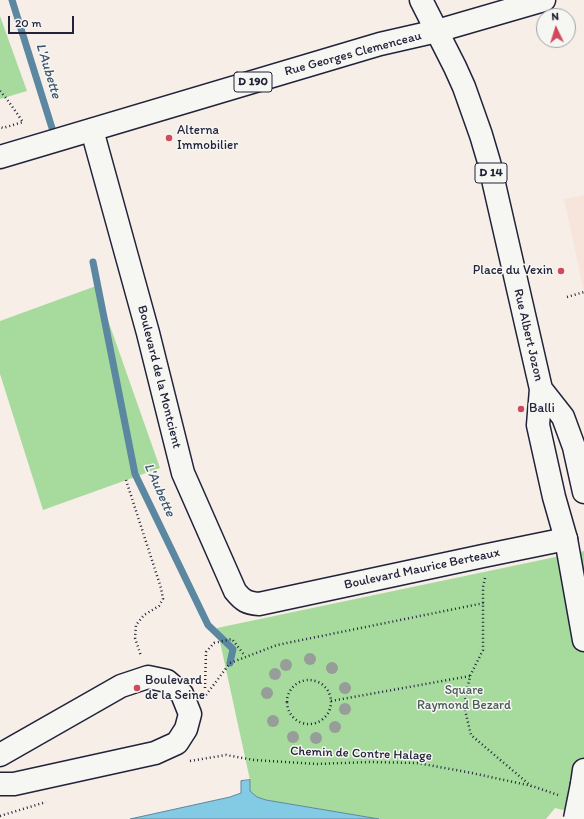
<!DOCTYPE html>
<style>
body{margin:0}
#map{position:relative;width:584px;height:819px;overflow:hidden;background:#f6eee7;font-family:Itim,sans-serif}
canvas{display:block}
.north{position:absolute;left:536px;top:8px;width:40px;height:40px;box-sizing:border-box;background:#f6f6f2;border:1px solid #a1a1a9;border-radius:50%;rotate:356deg;font-size:11px;font-weight:700;line-height:16px;text-align:center;color:#22223b}
.north::after{content:'';display:block;margin:auto;width:14px;height:18px;background:#d1495b;clip-path:polygon(50% 0,100% 100%,50% 72%,0 100%)}
.scale{position:absolute;left:8px;top:16px;width:66px;height:18px;box-sizing:border-box;border:2px solid #22223b;border-top:0;padding-left:5px;font-size:12px;line-height:14px;white-space:nowrap;color:#22223b;-webkit-text-stroke:3px #f6f6f2;paint-order:stroke}
</style>
<div id="map">
<canvas width="584" height="819"></canvas>
<div class="north">N</div>
<div class="scale">20 m</div>
</div>
<script>
const g = document.querySelector('canvas').getContext('2d');
g.lineJoin = 'round';
function fill(path, color) { g.fillStyle = color; g.fill(path, 'evenodd'); }
function trace(path, color, width, dash) { g.strokeStyle = color; g.lineWidth = width; g.lineCap = dash ? 'butt' : 'round'; g.setLineDash(dash || []); g.stroke(path); }
function label(font, color, halo, rows, align = 'center') {
  g.font = font + ' Itim,sans-serif'; g.lineWidth = 3; g.setLineDash([]); g.textBaseline = 'middle'; g.strokeStyle = halo; g.fillStyle = color; for (const [text, x, y, turn = 0] of rows) {
    g.save(); g.translate(x, y); g.rotate((+turn || 0) * Math.PI / 180); g.textAlign = isNaN(turn) ? turn : align; if (halo) g.strokeText(text, 0, 0); g.fillText(text, 0, 0); g.restore();
  }
}
fill(new Path2D(`
 M584,195V291L564,199Z`), '#f7e4da');
fill(new Path2D(`
 M0,16L27,91L0,99Z
 M96,286L160,468L43,510L0,374V321Z
 M584,551V815L555,808L546,819H379L267,800L257,797L250,791V780L217,628Z`), '#a7db9e');
const water = new Path2D(`
 M250,780V791L257,797L266,800L379,819H130L230,797L241,793V781Z`);
fill(water, '#83cbe4');
trace(water, '#5c87a0', 1);
trace(new Path2D(`
 M12,0L52,128
 M93,262L135,474L208,625L233,649L230,663`), '#5c87a0', 7);
const minor = new Path2D(`
 M437,31L544,0
 M92,130L148,333L183,473L235,591C243,601 247,603 259,604L483,556L566,539
 M0,755L121,686L148,677L167,681L182,694L190,714L186,729L177,743L155,753L14,784H0`);
const major = new Path2D(`
 M421,0L455,67L464,87L481,135L489,162L541,389L538,425L554,497L566,539L584,640
 M0,157L380,44L437,31
 M541,389L563,417L574,447L584,492
 M582,784L584,770`);
trace(minor, '#22223b', 25);
trace(major, '#22223b', 25);
trace(new Path2D(`
 M0,91L6,98L23,122L3,128L0,127
 M567,297L584,292
 M126,480L161,588L163,599L159,606L144,615L136,625L135,638L141,656
 M485,578L483,587V650L470,676L464,706L471,735L531,786
 M287 702a22 22 0 1 1 44 0a22 22 0 1 1-44 0Z
 M205,688L206,652L214,643L232,639L245,656
 M206,695L230,663L277,645L484,603
 M331,701L470,676
 M190,761L226,755L254,760L316,764L370,762L417,763L467,772L532,786L558,795
 M0,816L46,802`), '#22223b', 2.5, [1, 3]);
trace(minor, '#f6f6f2', 22);
trace(major, '#f6f6f2', 22);
const majorBridge = new Path2D(`
 M575,819L582,784`);
trace(majorBridge, '#22223b', 25, []);
trace(majorBridge, '#f6f6f2', 22);
g.fillStyle = '#979d99';
for (const [x, y] of [
 [310,659],
 [286,665],
 [332,668],
 [275,674],
 [345,688],
 [267,693],
 [345,709],
 [273,721],
 [335,727],
 [293,737],
 [316,738]
]) { g.beginPath(); g.arc(x, y, 6, 0, 2 * Math.PI); g.fill(); }
for (const [x, y, r, color] of [
 [169,138,4,"#d1495b"],
 [561,271,4,"#d1495b"],
 [521,409,4,"#d1495b"],
 [137,688,4,"#d1495b"]
]) { const dot = new Path2D(); dot.arc(x, y, r, 0, 2 * Math.PI); g.fillStyle = color; g.fill(dot); trace(dot, '#f6f6f2', 1.5); }
for (const [x, y, w] of [
 [253,82,38],
 [491,173,32]
]) { const box = new Path2D(); box.roundRect(x - w / 2, y - 10, w, 20, 3); g.fillStyle = '#f6f6f2'; g.fill(box); trace(box, '#22223b', 1); }
label('bold 12px', '#22223b', null, [
 ["D 190",253,82],
 ["D 14",491,173]
]);
label('13px', '#22223b', '#f6f6f2', [
 ["Rue Georges Clemenceau",353,54,-15],
 ["Rue Albert Jozon",528,335,77],
 ["Boulevard de la Montcient",159,377,76],
 ["Boulevard Maurice Berteaux",422,569,-12],
 ["Chemin de Contre Halage",361,754,2]
]);
label('13px', '#22223b', '#f6f6f2', [
 ["Alterna",177,131],
 ["Immobilier",177,146],
 ["Place du Vexin",553,271,"right"],
 ["Balli",529,409],
 ["Boulevard",145,681],
 ["de la Seine",145,696]
], 'left');
label('13px', '#4a5a59', '#f6f6f2', [
 ["Square",464,691],
 ["Raymond Bezard",464,706]
]);
label('italic 14px', '#3f556e', '#f6f6f2', [
 ["L'Aubette",48,71,73],
 ["L'Aubette",159,490,66]
]);
</script>
